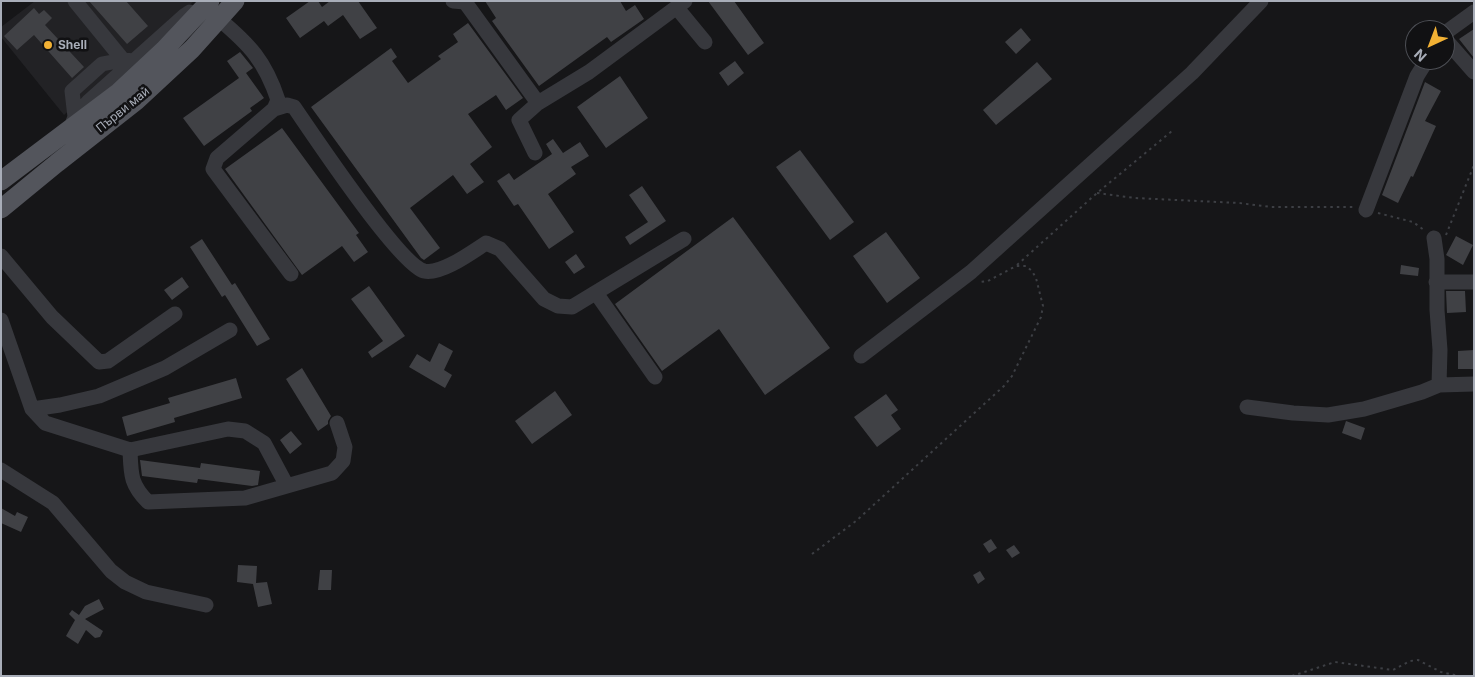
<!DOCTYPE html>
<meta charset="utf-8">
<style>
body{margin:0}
#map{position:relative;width:1475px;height:677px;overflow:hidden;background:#161618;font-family:Inter,sans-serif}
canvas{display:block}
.frame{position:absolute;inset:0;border:2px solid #a8adb8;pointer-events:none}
.north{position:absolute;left:1405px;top:20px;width:50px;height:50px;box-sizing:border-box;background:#111113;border:1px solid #4d4f55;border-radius:50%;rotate:223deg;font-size:14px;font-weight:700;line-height:20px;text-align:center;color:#a8adb8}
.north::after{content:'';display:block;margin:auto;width:18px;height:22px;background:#f2b134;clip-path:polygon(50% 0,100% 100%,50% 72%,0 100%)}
</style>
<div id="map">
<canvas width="1475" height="677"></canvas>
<div class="frame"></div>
<div class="north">N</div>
</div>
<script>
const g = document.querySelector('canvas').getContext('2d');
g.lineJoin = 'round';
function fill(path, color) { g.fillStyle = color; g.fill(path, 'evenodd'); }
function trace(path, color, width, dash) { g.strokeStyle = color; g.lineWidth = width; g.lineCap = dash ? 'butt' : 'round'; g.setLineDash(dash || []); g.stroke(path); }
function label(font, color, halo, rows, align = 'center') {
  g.font = font + ' Inter,sans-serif'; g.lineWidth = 5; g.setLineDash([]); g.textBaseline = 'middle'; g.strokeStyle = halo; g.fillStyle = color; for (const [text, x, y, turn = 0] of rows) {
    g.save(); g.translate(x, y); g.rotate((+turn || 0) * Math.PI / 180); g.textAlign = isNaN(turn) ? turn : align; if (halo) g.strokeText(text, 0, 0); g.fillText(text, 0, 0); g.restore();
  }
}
fill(new Path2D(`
 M35,1H194L64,115L1,37V27Z`), '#222225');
fill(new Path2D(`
 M89,1H126L148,26L127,44Z
 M310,1H318L322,7L330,1H358L377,28L360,39L343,15L328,26L324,21L300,38L286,18Z
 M485,1H620L626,11L635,5L644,19L611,42L607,37L539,86L492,21L496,18Z
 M708,1H734L764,43L748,55Z
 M34,8L39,14L44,10L52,18L45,25L84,67L72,78L34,35L17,50L4,36Z
 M468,23L523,98L506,110L496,95L468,114L492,147L470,164L484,182L467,194L453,175L410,208L440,248L424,260L421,258L311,107L391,48L397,57L392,61L408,83L441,59L438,56L458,42L453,34Z
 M1021,28L1031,40L1016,54L1005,42Z
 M1474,29V58L1459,39Z
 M240,52L253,68L246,73L264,98L250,108L252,111L204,146L183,118L239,78L227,61Z
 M735,61L744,73L728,86L719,73Z
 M1037,62L1052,79L996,125L983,110Z
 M620,76L648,118L606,148L577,107Z
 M1425,82L1441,91L1425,121L1436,126L1413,177L1411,176L1398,203L1382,195Z
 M282,128L359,233L356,235L368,252L354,262L342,246L302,275L225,169Z
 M553,139L563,153L580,142L589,156L571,167L576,174L548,194L574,232L549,249L518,204L514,206L497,181L509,173L514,180L552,154L546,144Z
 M800,150L854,222L830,240L776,167Z
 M642,186L666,221L630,245L625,237L648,222L629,195Z
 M733,217L830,348L765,395L719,329L662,371L615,304Z
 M886,232L920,278L887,303L853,256Z
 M1456,236L1473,245L1463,265L1446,255Z
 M202,239L232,285L235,283L270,339L257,346L225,295L222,297L190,247Z
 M576,254L585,267L574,274L565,262Z
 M1401,265L1419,268L1418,276L1400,274Z
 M182,277L189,287L172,300L164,290Z
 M369,286L405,336L372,358L368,352L383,341L351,299Z
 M1446,291H1465L1466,312L1447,313Z
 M439,343L453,351L444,370L452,375L445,388L409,367L417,354L430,362Z
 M1474,350V369H1458V351Z
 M302,368L331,416L328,421V424L318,431L286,379Z
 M236,378L242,398L174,418L175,422L127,436L122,417L170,403L168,398Z
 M555,391L572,415L532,444L515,421Z
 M886,394L898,410L891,415L901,429L877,447L854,417Z
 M1346,421L1365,428L1361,440L1342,433Z
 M291,431L302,444L290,454L280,440Z
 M140,460L200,468L201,463L260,471L258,485L252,486L198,479L197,483L142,476Z
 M1,508L15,516L17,512L28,517L21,532L1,523Z
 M991,539L997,548L989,553L983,544Z
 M1014,545L1020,553L1012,558L1006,550Z
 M238,565L257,566L256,583L267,582L272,604L258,607L253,584L237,582Z
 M320,570H332L331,590H318Z
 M980,571L985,579L978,584L973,575Z
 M99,599L104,609L85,619L103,631L100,637L95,638L86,630L78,644L66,636L75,620L69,614L72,610L79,615L85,606Z`), '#404145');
trace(new Path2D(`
 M1097,193L1135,198L1239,203L1271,207H1354
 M1378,213L1413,222L1424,230
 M1446,235L1474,165
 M1017,265L1097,193L1172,131
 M812,554L856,521L1005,385L1012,376L1041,317L1043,306L1036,278L1032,271L1026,266H1016L988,281L980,282
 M1292,676L1335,662L1393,670L1410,661L1418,660L1441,672L1459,676`), '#3d3f44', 2, [2.5, 4]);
trace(new Path2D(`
 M75,1L123,60
 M453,1L465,2L538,103L589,72L685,1
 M677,8L705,42
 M219,19C250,45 265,61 278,100L274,109
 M1445,33L1474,12
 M1445,39L1474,72
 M75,117L72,91L102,64L123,60L134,61
 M73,122L75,117L89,101L184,16L190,12
 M535,153L519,120L538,103
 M1366,210L1417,76L1427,60
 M1434,238L1437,259V310L1440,350L1439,385
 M1,256L52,317L99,362L108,361L175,314
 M291,274L213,169L217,158L274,109L287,105L294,107C314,136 399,264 424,271C441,275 472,252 486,243L500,249L544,299L558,306L572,307L684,239
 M1436,282H1474
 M596,293L655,377
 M1,320L32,409L45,423L130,450C131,474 130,484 148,502L245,498L332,473L343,461L345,447L337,423
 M861,356L971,272L1192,73L1261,1
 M1247,407L1293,413L1328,415L1364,409L1422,392L1439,385L1474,384
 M32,409L60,405L99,396L165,368L230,330
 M130,450L228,429L245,431L264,443L287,486
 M1,470L53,503L111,571L125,582L146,592L206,605`), '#37383d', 15);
trace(new Path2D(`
 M1,181L119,92L164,50L210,1
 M1,209L57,163L136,101L192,49L235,1`), '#53555c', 19);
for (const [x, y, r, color] of [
 [48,45,5,"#f2b134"]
]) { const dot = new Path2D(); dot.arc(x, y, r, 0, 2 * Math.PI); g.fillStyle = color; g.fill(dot); trace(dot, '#111113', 2); }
label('bold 12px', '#a8adb8', '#111113', [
 ["Shell",58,45]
], 'left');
label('12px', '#a8adb8', '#111113', [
 ["Първи май",123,110,-39]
]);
</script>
